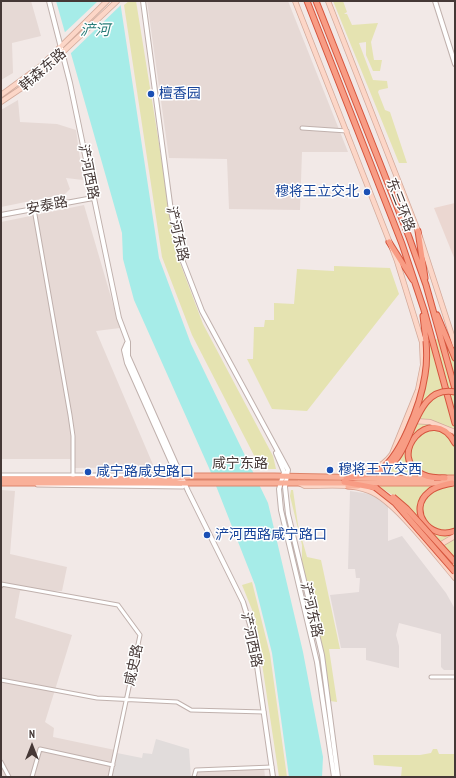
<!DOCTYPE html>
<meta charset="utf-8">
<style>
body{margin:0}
#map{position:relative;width:456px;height:778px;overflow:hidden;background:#f2e9e7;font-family:"PT Sans Narrow",sans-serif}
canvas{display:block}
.frame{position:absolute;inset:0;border:2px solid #453836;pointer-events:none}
.north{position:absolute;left:12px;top:726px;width:40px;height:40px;-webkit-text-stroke:3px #fff;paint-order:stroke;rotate:0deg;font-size:11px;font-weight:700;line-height:16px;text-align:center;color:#453836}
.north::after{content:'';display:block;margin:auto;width:14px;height:18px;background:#453836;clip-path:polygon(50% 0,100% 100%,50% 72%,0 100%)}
</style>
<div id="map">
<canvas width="456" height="778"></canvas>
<div class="frame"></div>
<div class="north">N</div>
</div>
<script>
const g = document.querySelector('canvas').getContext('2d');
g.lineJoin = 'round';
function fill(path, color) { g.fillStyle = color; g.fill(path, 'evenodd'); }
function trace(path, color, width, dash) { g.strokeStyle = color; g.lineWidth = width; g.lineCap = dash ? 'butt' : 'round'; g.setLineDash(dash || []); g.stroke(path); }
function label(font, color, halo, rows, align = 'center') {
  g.font = font + ' "PT Sans Narrow","Noto Sans SC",sans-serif'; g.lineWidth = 3; g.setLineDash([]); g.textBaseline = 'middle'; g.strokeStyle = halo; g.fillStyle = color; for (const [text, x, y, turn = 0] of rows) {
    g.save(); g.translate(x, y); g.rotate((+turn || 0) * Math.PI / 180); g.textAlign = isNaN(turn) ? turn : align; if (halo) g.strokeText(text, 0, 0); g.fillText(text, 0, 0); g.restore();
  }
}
fill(new Path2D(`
 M1,1H31L41,36L12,43L13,73L1,80Z
 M147,1H288L348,152H302L300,210L229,209L227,159L169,158Z
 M18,100L20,122L57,124L76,130L83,180L66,178L70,189L65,194L1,207V110Z
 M84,205L120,328L96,331L154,467L75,468L70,459H1V222Z
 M1,490L15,491L10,554L67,567L62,591H20L15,618L72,635L45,722L54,728L53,737L115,750L109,777H1Z
 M264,767L265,777H192L195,769Z`), '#e6d9d5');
fill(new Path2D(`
 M350,491L370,494L381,499L388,506V541L402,536L446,593L455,609V670H444L441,667V634L399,623L396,635L399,646V668L366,660V648H341L330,595L359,592L360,578H356L355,569H348Z`), '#e2d9d8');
fill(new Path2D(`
 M455,203V260L434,208Z`), '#ebd7d1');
fill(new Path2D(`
 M129,1H136L177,255L203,324L273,456L276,469H261L192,335L162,257L124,5Z
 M333,1H343L347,12L344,14H347L352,25L378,23L371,42L374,60H382L380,71H373L366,55V42L359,43L373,80L387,81L388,88L379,90L378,92L385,110L390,112L407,163H399Z
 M334,266L390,268L399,294L307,411L272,409L247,359H253L254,327H264L265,320H274V303L294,304L297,269L334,271Z
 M444,337L455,364V569L412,519L415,515C403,502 391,492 374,485L375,477C392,470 400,459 409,444L406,441C422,404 428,381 430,341Z
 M291,490H293L298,525L307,557L321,560L340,649H329L337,702L330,701L323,657L302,564V545L290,496Z
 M252,582L270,654L287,777H279L255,617L242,585Z
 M433,749H437L439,754H455V777H401L402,767L374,765L373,755H420L431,753Z`), '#e5e3b1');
fill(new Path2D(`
 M156,739L189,749L191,777H112L117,753L142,758L143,753L152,754Z`), '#e1dcdb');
fill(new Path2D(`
 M56,1H120L159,258L191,344L268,503L303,652L323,757L322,777H289L272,653L255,585L209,468L134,300L123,259L122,233Z`), '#a6ece8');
fill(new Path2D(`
 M98,1H122L123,3L69,55L63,34Z`), '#f2e9e7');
const minor = new Path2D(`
 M302,128L347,131
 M34,209L70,415L73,436V479
 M1,475H178
 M37,485L183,487L184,483
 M1,586V584L118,605L140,635L110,777
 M431,677H455
 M1,680L97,698L177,702L191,710L264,712
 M1,762L9,777
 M32,777L40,749L113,765
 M194,777L196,770L272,767`);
const tertiary = new Path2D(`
 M49,1L70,83L119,318L128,342V356L188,491L243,602L252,631L273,777
 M143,1L171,211L180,254L202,311L288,470L285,487L288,514L322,655L338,777
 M435,1L455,64
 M1,215L93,198
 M127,343L124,350L127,363L179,480
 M276,453L284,472L279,489L281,510L317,662L334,777`);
const secondary = new Path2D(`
 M295,1L397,261L422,342L423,365L418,390L392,454C380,471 362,473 342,476
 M328,1L418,231L455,345
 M1,95L42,65L107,1
 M1,102L32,81L117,1
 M413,421L430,422L455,432
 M299,483L305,486C326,486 349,483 369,491C394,500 436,556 455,578
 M438,546L455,536`);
const primary = new Path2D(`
 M442,478H455
 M1,479H168L193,476H274L432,479
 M1,483H455
 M348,486H358`);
const trunk = new Path2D(`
 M307,1L402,244L424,310L455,423
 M316,1L409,237L426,285L455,389
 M418,231L425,278
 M389,242L413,280
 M437,315L455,358
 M423,316L426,341
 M346,478L375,473
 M445,478C438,478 430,478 424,475C383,458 432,400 455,443
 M344,482L376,488
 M452,483C444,485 435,486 429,492C407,509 429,541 455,531`);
trace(minor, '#c0b1ad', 5);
trace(tertiary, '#c0b1ad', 6);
trace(secondary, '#d3aa9b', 6);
trace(primary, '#dd846a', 7);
trace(trunk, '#d5553e', 7);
trace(minor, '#fff', 3);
trace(tertiary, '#fff', 4);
trace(secondary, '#fcd6c7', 4.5);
trace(primary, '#f9b099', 5);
trace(trunk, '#f89c84', 5);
const trunkBridge = new Path2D(`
 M391,465C414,445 415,384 455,392
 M375,473C400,462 421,402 425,375C427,364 427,353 426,341
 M376,488L395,503L455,572
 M393,497L407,509L455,562`);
trace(trunkBridge, '#d5553e', 7, []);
trace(trunkBridge, '#f89c84', 5);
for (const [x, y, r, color] of [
 [151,94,4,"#1a4fb4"],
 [367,192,4,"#1a4fb4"],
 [330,470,4,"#1a4fb4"],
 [88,472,4,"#1a4fb4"],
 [207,535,4,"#1a4fb4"]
]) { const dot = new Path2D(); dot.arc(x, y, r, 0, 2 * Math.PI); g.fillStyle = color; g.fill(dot); trace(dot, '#fff', 1.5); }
label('14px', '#453836', '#fff', [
 ["韩森东路",43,70,-41],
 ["浐河西路",88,172,79],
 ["东三环路",400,205,69],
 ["安泰路",47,206,-11],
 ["浐河东路",177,234,77],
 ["咸宁东路",240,464],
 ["浐河东路",311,610,77],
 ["浐河西路",251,640,78],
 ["咸史路",134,665,-78]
]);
label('14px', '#164399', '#fff', [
 ["檀香园",159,94],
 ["穆将王立交北",359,192,"right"],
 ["穆将王立交西",338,470],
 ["咸宁路咸史路口",96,472],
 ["浐河西路咸宁路口",215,535]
], 'left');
label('italic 15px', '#2a7d79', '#fff', [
 ["浐河",95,31]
]);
</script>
